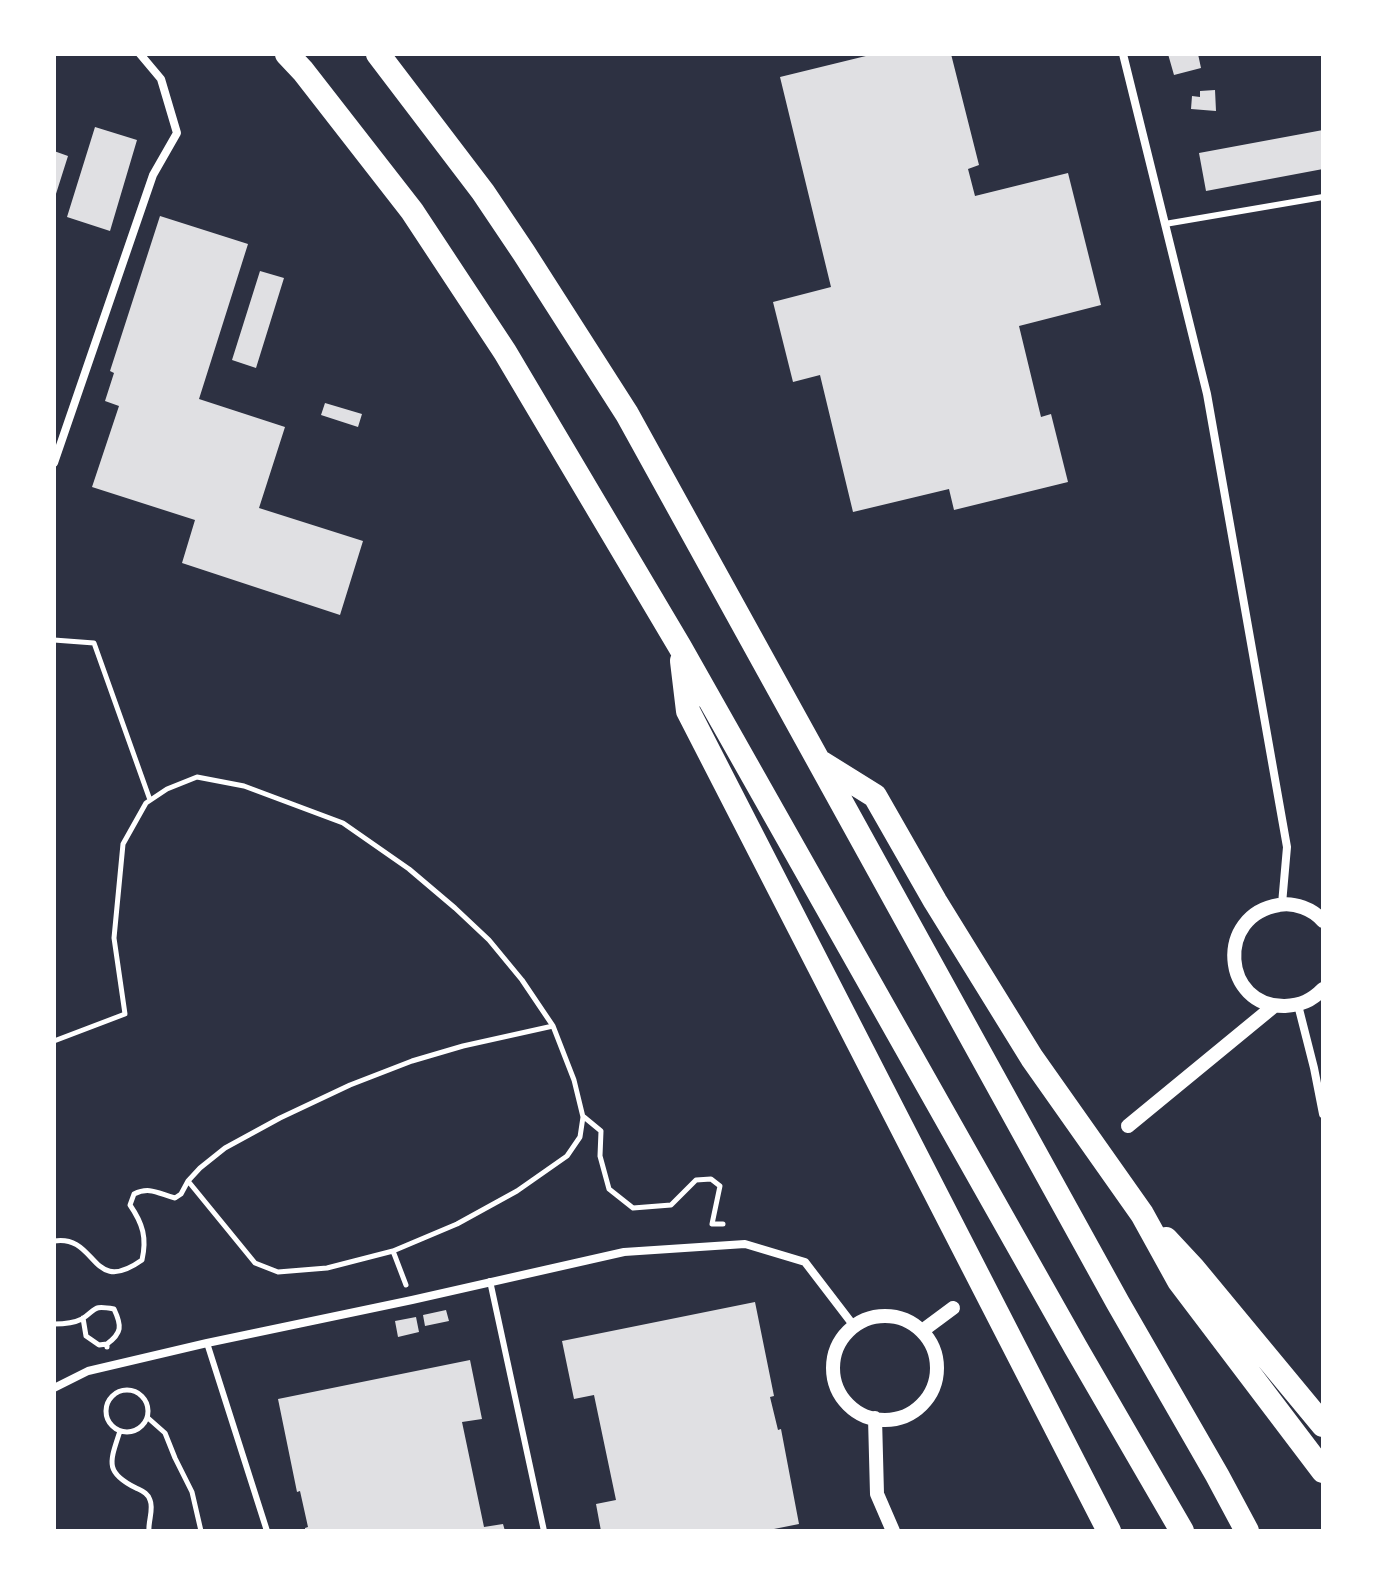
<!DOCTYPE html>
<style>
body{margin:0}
#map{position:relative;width:1377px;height:1585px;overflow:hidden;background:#2d3142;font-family:Karla,sans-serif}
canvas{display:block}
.frame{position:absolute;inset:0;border:56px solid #fff;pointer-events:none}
</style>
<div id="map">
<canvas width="1377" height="1585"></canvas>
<div class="frame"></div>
</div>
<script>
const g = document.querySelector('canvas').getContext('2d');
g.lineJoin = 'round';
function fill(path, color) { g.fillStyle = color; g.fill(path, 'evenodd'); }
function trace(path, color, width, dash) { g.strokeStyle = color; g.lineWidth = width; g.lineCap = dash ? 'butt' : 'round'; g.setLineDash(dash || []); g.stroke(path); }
fill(new Path2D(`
 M874,54H951L979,165L968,169L975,196L1068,173L1101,305L1019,326L1041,417L1051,414L1068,482L954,510L949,489L853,512L820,375L793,382L773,302L831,287L780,77Z
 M1168,54H1198L1201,68L1174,75Z
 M1215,90L1216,111L1191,109L1192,96L1200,97V91Z
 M95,127L137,140L110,231L67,217Z
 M1323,130V169L1206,191L1199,153Z
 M54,151L68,156L55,197H54Z
 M160,216L248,244L199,399L285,427L259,508L363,541L340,615L182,563L195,520L92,487L119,406L105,401L114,373L110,371Z
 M260,271L284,278L256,368L232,360Z
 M325,403L362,414L358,427L321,415Z
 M755,1302L774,1396L770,1397L778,1430L781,1429L799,1524L764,1531H601L596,1504L616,1500L594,1395L574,1399L562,1341Z
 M446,1310L449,1321L425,1326L423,1315Z
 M416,1317L419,1332L398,1337L395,1321Z
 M470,1360L482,1419L462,1422L484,1527L503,1524L505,1531H305V1528L308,1527L300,1491L297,1492L278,1399Z`), '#e0e0e3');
trace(new Path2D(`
 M54,640L94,643L150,800
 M54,1041L125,1014L114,938L123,844L146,803L167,789L197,777L244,786L343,823L409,869L455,908L489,940L522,980L553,1026L574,1080L583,1117L580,1137L567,1156L517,1191L457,1224L393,1251L406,1285
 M584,1117L601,1131L600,1156L609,1189L633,1208L671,1205L696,1180L711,1179L720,1186L712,1224H723
 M188,1181L255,1263L278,1272L327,1268L393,1251
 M54,1241C98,1234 90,1297 142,1260C147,1238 143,1224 130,1205L134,1194C150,1186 159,1194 175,1198L181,1194L188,1181L200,1168L225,1148L280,1118L350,1085L412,1061L463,1046L553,1026
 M83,1318L86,1336L99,1345L107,1344
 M54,1324C63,1324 74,1323 82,1319C97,1309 92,1305 114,1309C122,1326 122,1333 107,1344V1347
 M106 1411a21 21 0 1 1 42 0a21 21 0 1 1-42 0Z
 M148,1418L165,1433L175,1458L192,1492L201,1531
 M120,1431C110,1462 104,1472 136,1488C142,1491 148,1493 150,1500C154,1509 148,1521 149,1531`), '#fff', 5);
trace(new Path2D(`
 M1165,224L1323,197
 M490,1281L544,1531
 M207,1343L267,1531`), '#fff', 6);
trace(new Path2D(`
 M1123,54L1207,394L1287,847L1282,904
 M54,463L153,175L177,133L161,79L140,54
 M1298,1005L1314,1068L1323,1114
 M54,1388L88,1371L207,1343L412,1300L624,1252L745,1244L805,1262L854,1326`), '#fff', 8);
trace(new Path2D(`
 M1323,921C1313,909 1294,902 1279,905C1215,915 1222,1007 1285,1006C1301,1005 1311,1001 1323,989
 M1128,1126L1274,1006
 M833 1368a52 52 0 1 1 104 0a52 52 0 1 1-104 0Z
 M922,1331L953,1308
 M875,1418L877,1494L893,1531`), '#fff', 14);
trace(new Path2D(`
 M287,54L303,71L412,211L505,352L680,647L1076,1348L1182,1531
 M378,54L483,192L524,253L627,414L1118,1303L1217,1475L1247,1531
 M682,661L688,711L1109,1531
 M822,763L875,796L935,901L1032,1058L1142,1214L1179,1281L1323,1471
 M1166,1239L1193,1268L1323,1425`), '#fff', 24);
</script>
